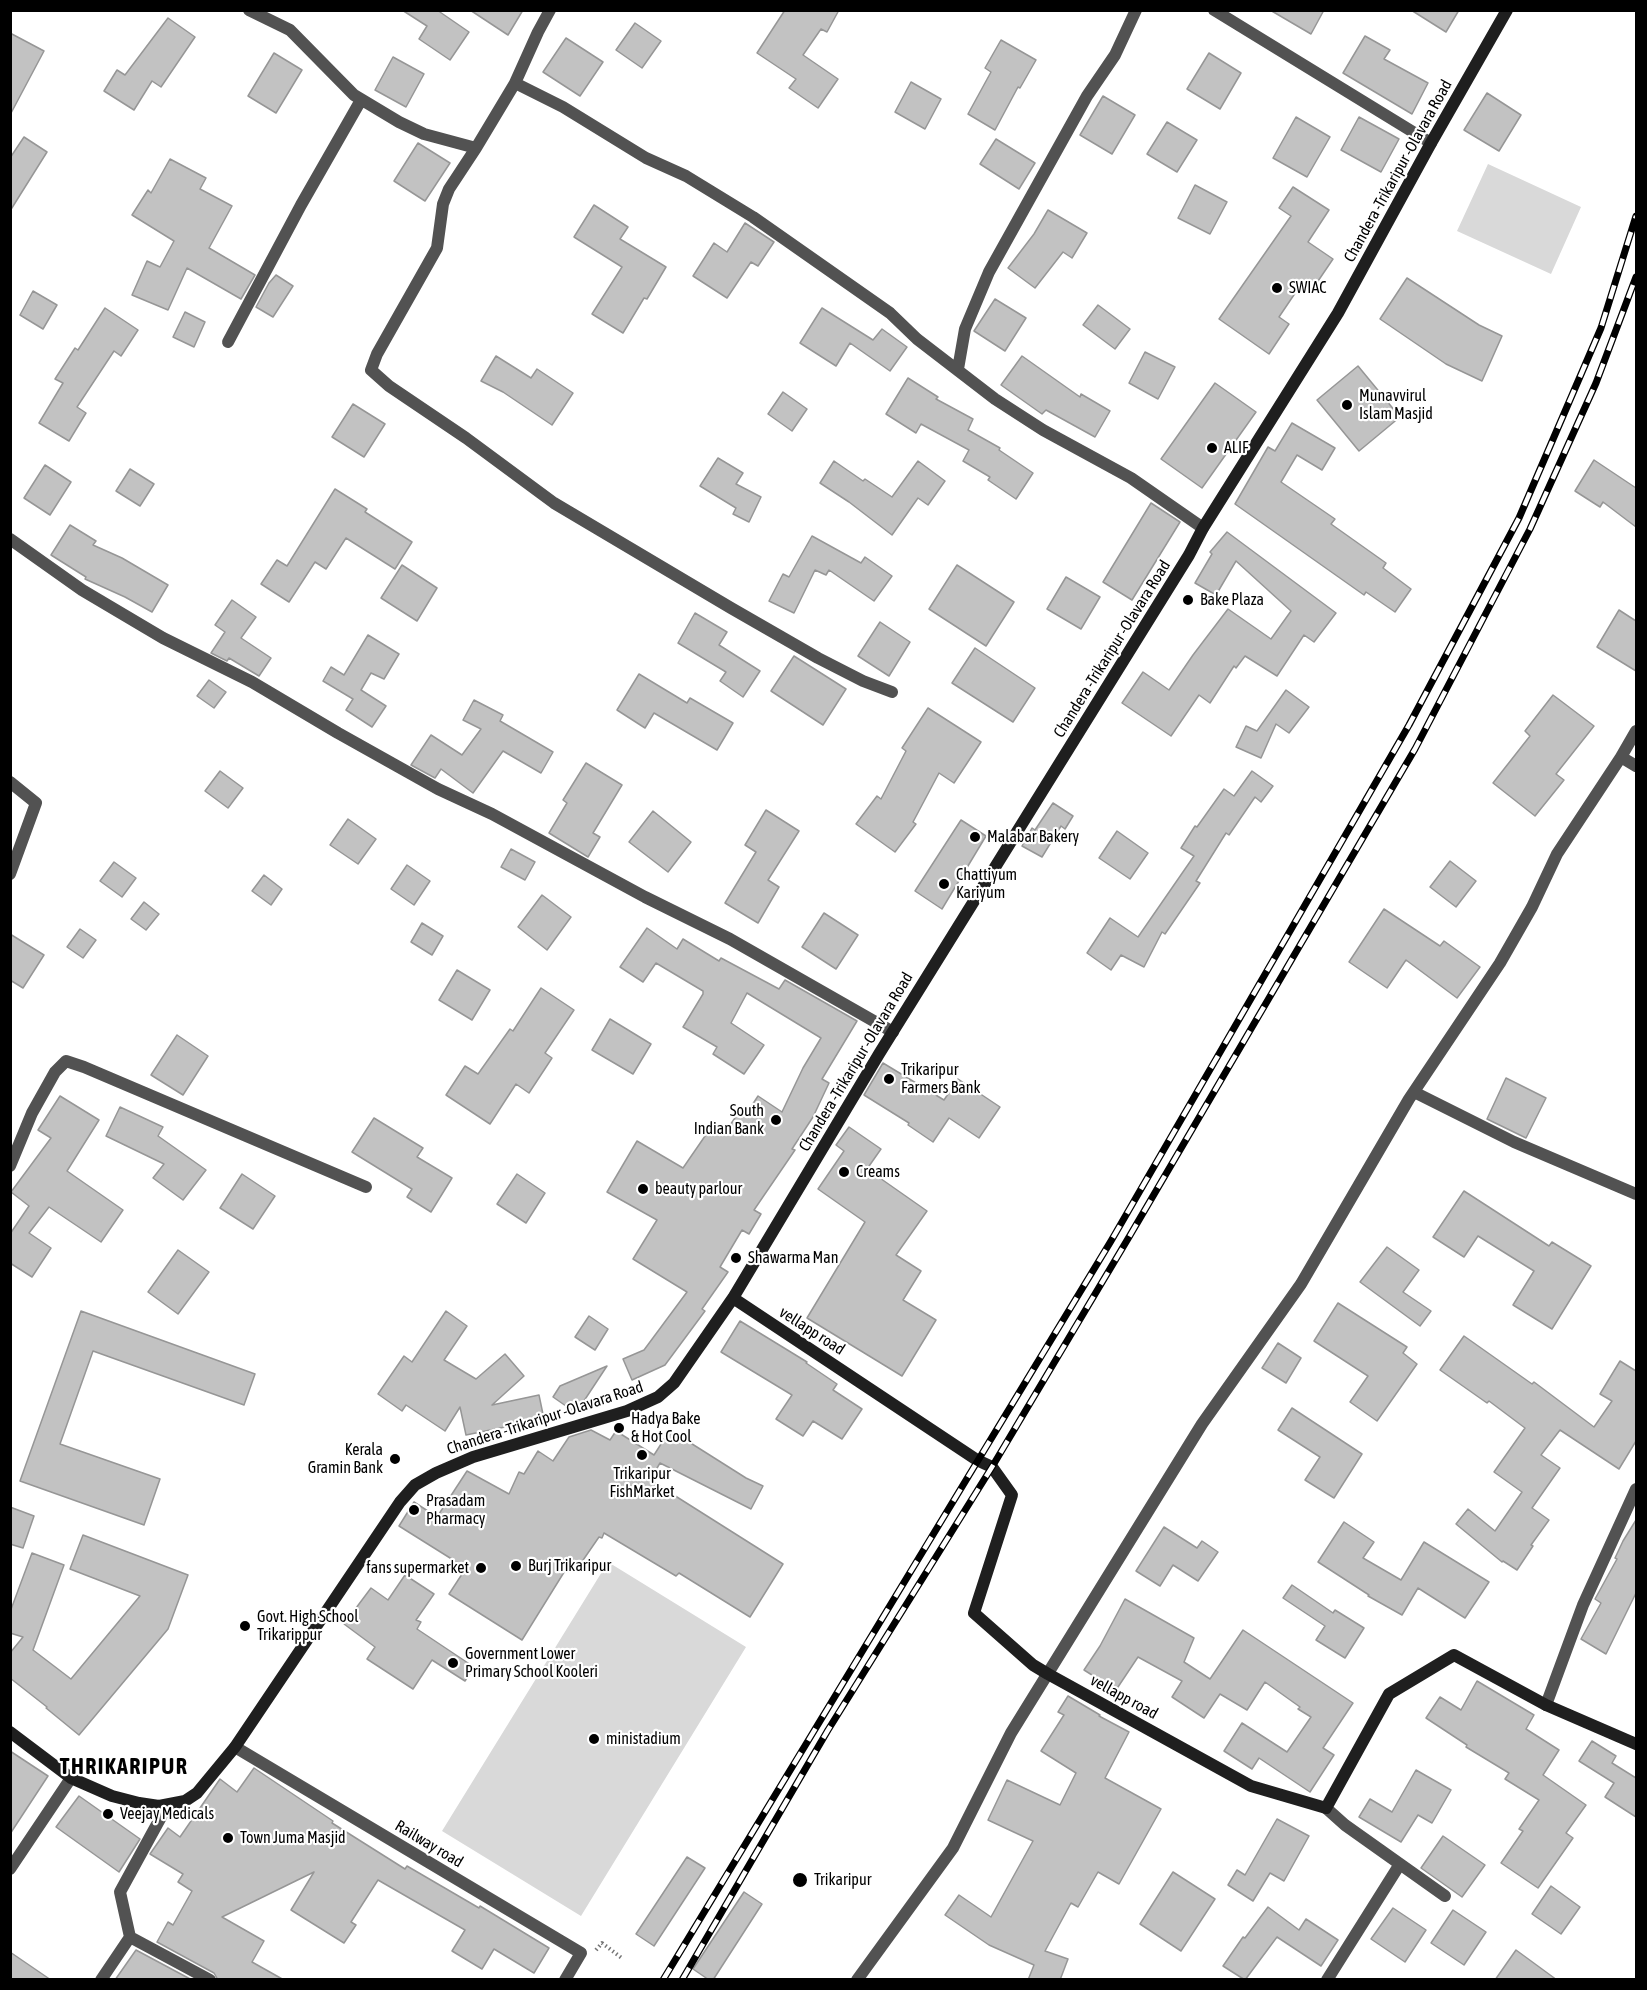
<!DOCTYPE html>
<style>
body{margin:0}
#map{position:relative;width:1647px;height:1990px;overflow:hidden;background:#fff;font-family:"Asap Condensed",sans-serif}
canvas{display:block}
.frame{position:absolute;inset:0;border:12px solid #000;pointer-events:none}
</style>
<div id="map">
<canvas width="1647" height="1990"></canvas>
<div class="frame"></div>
</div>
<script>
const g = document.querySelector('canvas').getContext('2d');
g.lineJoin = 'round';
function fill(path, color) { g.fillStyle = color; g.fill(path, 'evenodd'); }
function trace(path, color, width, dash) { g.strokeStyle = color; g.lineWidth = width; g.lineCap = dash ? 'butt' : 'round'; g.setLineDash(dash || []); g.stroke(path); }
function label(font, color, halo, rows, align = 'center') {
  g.font = font + ' "Asap Condensed",sans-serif'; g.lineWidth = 4.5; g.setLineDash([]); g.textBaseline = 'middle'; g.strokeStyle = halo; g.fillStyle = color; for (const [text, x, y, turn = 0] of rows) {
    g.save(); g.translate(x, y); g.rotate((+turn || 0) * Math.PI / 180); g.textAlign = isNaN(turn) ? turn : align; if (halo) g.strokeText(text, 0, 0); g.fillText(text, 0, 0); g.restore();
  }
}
fill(new Path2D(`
 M1488,164L1581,207L1551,274L1457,231Z
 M608,1562L746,1647L581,1916L442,1831Z`), '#d9d9d9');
const building = new Path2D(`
 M402,10H437L469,32L450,60L419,39L427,26Z
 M470,10H523L508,35Z
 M785,10H839L827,32L821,29L803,55L838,79L818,108L789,88L796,79L757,53Z
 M1270,10H1324L1311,34Z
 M1411,10H1459L1446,32Z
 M168,18L195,37L161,87L152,81L134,110L104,91L117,70L125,75Z
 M635,23L661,41L642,68L616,50Z
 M10,33L44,51L10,115Z
 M1365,36L1390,50L1384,59L1428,83L1412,114L1343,73Z
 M566,38L603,62L580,96L543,72Z
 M1001,40L1036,60L1020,88L1018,87L995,130L968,114L991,72L985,68Z
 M274,53L302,70L276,113L248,96Z
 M1209,53L1241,73L1220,109L1187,89Z
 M393,57L424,74L406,107L375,90Z
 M911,82L941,99L925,129L895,112Z
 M1487,93L1521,115L1499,151L1464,130Z
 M1103,96L1135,115L1112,154L1080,135Z
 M1296,117L1330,137L1307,177L1273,158Z
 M1359,117L1399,139L1381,172L1341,150Z
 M1167,122L1197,140L1177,172L1147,154Z
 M24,137L47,152L10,211V158Z
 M996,139L1035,163L1019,189L980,164Z
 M418,143L450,163L425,201L394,181Z
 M170,159L206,178L200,189L232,206L209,248L255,275L241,299L187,268L168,310L132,295L147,261L160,267L174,241L132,215L148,190L151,193Z
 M1195,185L1227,202L1210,234L1178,218Z
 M1293,187L1329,210L1308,242L1333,259L1314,287L1304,280L1279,317L1289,324L1269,354L1219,319L1291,216L1279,208Z
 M594,205L628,227L620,239L666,267L647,299L644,298L623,333L592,314L622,267L574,237Z
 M1048,210L1087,233L1072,258L1063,252L1035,288L1008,268L1034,234Z
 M745,223L774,242L758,266L751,262L727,298L693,276L714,243L727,252Z
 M276,275L293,286L273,317L256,307L269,283Z
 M1407,278L1479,325L1502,336L1482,381L1446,364L1380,319Z
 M33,291L57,305L43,329L20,315Z
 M995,299L1026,318L1005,351L974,331Z
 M1098,305L1130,329L1115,349L1083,325Z
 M105,308L138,330L121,356L114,351L77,407L86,413L69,441L39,423L63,383L55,379L75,348L78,350Z
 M822,308L873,340L882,329L907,347L890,371L850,343L836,366L800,343Z
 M185,312L205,322L194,347L173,337Z
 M1145,352L1175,367L1158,399L1129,383Z
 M496,356L531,378L537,369L573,393L552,425L503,392L481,381Z
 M1022,356L1080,397L1081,394L1110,411L1095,437L1046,410L1042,414L1001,385Z
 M1358,366L1400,417L1359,451L1317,400Z
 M908,378L938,397L936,399L973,419L968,430L1000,448L999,450L1033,473L1016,499L988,480L990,477L963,461L969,450L921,424L916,433L886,414Z
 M1215,383L1256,412L1202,488L1161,459Z
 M783,392L807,409L792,431L768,414Z
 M353,404L385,424L364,457L332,437Z
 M1292,423L1335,448L1322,470L1297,455L1281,482L1335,519L1331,524L1386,563L1383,568L1411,589L1395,612L1366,592L1364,595L1235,504L1268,447L1275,451Z
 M718,458L743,473L736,484L761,497L749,522L733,514L736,508L700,486Z
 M1594,460L1636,488V527L1603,502L1600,507L1575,491Z
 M834,461L863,481L865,479L892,497L918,461L945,481L928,505L918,498L892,535L849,502L820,483Z
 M45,465L71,482L50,515L24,498Z
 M130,469L154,484L140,506L116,491Z
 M335,489L367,509L365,512L412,542L395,569L346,538L326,569L315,562L289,602L261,584L277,560L287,566Z
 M1151,503L1180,522L1132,600L1103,582Z
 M70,525L96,541L93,545L122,558L168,585L152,612L125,597L85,579L86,577L51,555Z
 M1227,532L1336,613L1314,642L1304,635L1277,676L1245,656L1236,668L1234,666L1210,703L1199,695L1171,736L1122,703L1143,672L1169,690L1193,655L1228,609L1271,639L1291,611L1236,561L1216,595L1195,583L1212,554L1210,552Z
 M812,536L861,563L865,557L892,576L874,601L829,570L826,575L815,570L794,613L769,601L783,574L789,577Z
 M402,565L437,588L417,621L381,598Z
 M957,565L1014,602L986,646L929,609Z
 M1066,577L1100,597L1081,629L1047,609Z
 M232,600L256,617L241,638L271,658L259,676L229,658L227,661L211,653L225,632L215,625Z
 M1619,610L1636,621V671L1597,647Z
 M695,613L727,632L719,645L760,671L743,697L720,681L726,672L678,643Z
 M880,622L910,642L889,676L858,656Z
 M368,635L399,654L384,679L371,673L361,690L386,706L372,727L346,710L353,699L323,681L331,667L344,675Z
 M975,648L1035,688L1013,722L952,683Z
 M794,656L846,689L823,725L771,691Z
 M639,674L687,703L690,698L733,723L717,750L654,713L645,728L617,710Z
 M209,680L226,692L214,708L197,696Z
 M1286,690L1309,707L1289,733L1276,724L1261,758L1236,747L1246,726L1257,731Z
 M1553,695L1594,726L1556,774L1564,780L1535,816L1493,783L1530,736L1525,731Z
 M474,700L503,715L500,721L553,752L541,773L503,751L473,793L441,769L435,778L411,765L431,735L462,755L481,729L463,720Z
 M928,708L981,742L954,783L939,773L913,822L916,824L895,852L856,824L877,796L881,799L906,751L902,748Z
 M586,763L622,785L593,833L600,837L588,857L549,833L567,803L563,800Z
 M220,771L243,788L228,808L205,791Z
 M1252,771L1273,786L1261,802L1255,797L1229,835L1226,833L1196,881L1200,883L1165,934L1162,932L1144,967L1121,955L1111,970L1087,953L1110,918L1138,937L1194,856L1181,848L1195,826L1197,827L1224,789L1234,796Z
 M1053,803L1073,816L1065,829L1061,826L1042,857L1022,846L1032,828L1035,830Z
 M766,810L799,831L768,880L779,887L758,923L725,903L756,852L745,845Z
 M653,811L691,842L668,872L629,842Z
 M348,819L376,839L358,864L330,845Z
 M961,820L986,836L942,909L915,891Z
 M1117,831L1148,853L1130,879L1099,858Z
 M511,849L535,862L525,880L501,867Z
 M1450,861L1476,881L1456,907L1430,887Z
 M114,862L136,878L122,897L100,881Z
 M407,865L430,881L414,905L391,889Z
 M264,875L282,889L271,905L252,891Z
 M542,895L571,917L547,950L518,927Z
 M144,902L159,914L146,930L131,919Z
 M1384,909L1440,946L1444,941L1480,967L1457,998L1406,960L1387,988L1349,962Z
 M824,913L858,935L836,969L802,947Z
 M422,923L443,936L432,955L411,942Z
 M647,928L677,949L683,939L719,961L721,958L779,989L785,980L857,1021L822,1079L829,1083L813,1117L792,1149L795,1150L754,1210L761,1214L749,1234L742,1230L720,1267L728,1272L702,1309L705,1311L665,1365L632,1380L623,1359L644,1350L687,1292L633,1259L657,1220L607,1192L637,1141L683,1168L714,1123L726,1131L739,1112L745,1116L758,1096L782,1112L803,1068L821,1038L747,993L731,1023L764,1045L744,1074L713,1054L717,1047L683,1027L703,994V991L656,963L643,982L620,967Z
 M80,929L96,940L83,958L67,947Z
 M10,934L44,955L23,988L10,980Z
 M457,970L490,990L472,1020L439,1000Z
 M541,988L574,1010L545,1053L552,1058L529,1093L516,1084L490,1124L446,1095L465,1066L478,1074L510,1029L513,1031Z
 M610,1019L651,1044L633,1074L592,1050Z
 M177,1035L208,1056L183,1095L151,1075Z
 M883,1063L944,1100L958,1079L1000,1107L979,1138L949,1118L933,1142L908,1125L909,1123L864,1095Z
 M1506,1078L1546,1098L1526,1138L1487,1119Z
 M60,1096L99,1120L67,1171L123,1210L101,1242L49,1207L29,1233L51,1248L32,1277L10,1263V1234L29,1206L11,1192L51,1138L38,1130Z
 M120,1107L163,1127L158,1136L206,1170L183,1200L153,1178L164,1164L106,1136Z
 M374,1118L423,1148L417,1157L452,1178L431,1212L407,1197L412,1189L352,1152Z
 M849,1127L881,1149L867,1169L927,1211L896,1255L921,1271L903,1300L936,1320L902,1376L807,1318L865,1222L818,1189L844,1151L836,1145Z
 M242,1174L275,1196L253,1229L220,1208Z
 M517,1174L545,1193L526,1223L497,1204Z
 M1464,1191L1549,1246L1552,1242L1591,1266L1552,1329L1513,1305L1534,1271L1478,1236L1464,1257L1433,1237Z
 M1387,1247L1419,1270L1403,1292L1431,1311L1420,1326L1360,1282Z
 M178,1250L209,1272L178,1314L148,1292Z
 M1338,1303L1407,1347L1403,1353L1417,1364L1377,1421L1350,1402L1368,1376L1314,1341Z
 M81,1311L255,1374L244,1405L93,1351L60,1444L160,1479L144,1525L20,1481Z
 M446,1311L467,1326L444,1360L476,1379L505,1354L524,1376L492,1405L539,1395L544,1419L466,1435L460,1407L445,1431L406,1405L402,1411L378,1394L404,1356L412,1362Z
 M589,1316L608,1329L595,1350L575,1337Z
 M740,1321L807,1362L806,1363L837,1384L833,1390L862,1409L842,1439L813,1421L803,1436L776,1419L792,1395L721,1352Z
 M1464,1336L1532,1384L1534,1382L1594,1427L1612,1401L1600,1394L1620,1361L1636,1371V1441L1619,1469L1560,1430L1541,1455L1560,1468L1532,1508L1549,1520L1531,1545L1533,1546L1517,1570L1503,1561L1502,1562L1456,1524L1468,1509L1495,1531L1522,1492L1494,1472L1525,1428L1489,1401L1487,1403L1440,1370Z
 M1278,1343L1301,1358L1286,1383L1262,1368Z
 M607,1366L576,1413L553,1397L560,1386Z
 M1292,1408L1362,1454L1334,1498L1305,1480L1320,1457L1278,1430Z
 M591,1430L610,1440L616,1431L654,1455L670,1430L746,1478L763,1486L751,1509L660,1463L650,1480L783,1564L750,1617L679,1573L676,1576L604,1533L602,1538L599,1537L579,1566L571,1561L522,1640L449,1594L466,1568L399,1526L414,1502L437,1517L467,1471L509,1494L519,1472L524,1474L538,1451L553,1461L569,1437Z
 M10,1507L34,1516L23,1548L10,1544Z
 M1636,1520V1593L1606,1654L1581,1639L1601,1603L1595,1599L1617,1559L1615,1558L1623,1541Z
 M1344,1522L1374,1542L1363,1558L1401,1580L1424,1542L1489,1582L1465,1618L1418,1588L1402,1615L1368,1596L1369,1595L1318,1562Z
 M1164,1527L1197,1548L1202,1541L1218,1552L1198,1581L1173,1565L1160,1586L1136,1571Z
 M83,1535L188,1575L168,1629L79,1735L46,1708L47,1707L10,1678V1653L23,1637L10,1633V1612L32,1553L64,1565L33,1650L71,1679L140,1596L70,1569Z
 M405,1575L434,1594L416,1620L421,1622L417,1629L474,1667L465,1681L432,1660L413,1689L367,1659L375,1647L344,1624L371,1588L388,1600Z
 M1292,1585L1333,1613L1335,1610L1364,1628L1345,1658L1316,1640L1325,1626L1283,1598Z
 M1125,1599L1194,1638L1184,1662L1210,1679L1243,1630L1353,1703L1323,1748L1334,1755L1310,1792L1259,1758L1252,1769L1224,1751L1242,1723L1287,1752L1311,1717L1298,1709L1300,1707L1265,1682L1247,1710L1220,1694L1204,1718L1172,1697L1182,1681L1138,1657L1116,1690L1084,1670L1100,1646Z
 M1477,1681L1534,1715L1526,1729L1559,1750L1543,1775L1586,1805L1566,1833L1573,1838L1538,1888L1501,1863L1523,1831L1519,1829L1539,1800L1505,1779L1509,1773L1466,1747L1467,1745L1426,1718L1440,1697L1461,1710Z
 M1068,1696L1100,1715L1099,1716L1129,1732L1105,1778L1161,1809L1119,1884L1098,1872L1078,1907L1071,1903L1045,1951L1068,1959L1060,1980H1028L1034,1965L989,1945L945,1915L959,1895L991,1917L1033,1841L988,1820L1007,1780L1060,1805L1076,1773L1041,1751L1064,1715L1058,1712Z
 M1592,1741L1616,1756L1612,1763L1636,1778V1817L1605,1797L1614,1783L1579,1761Z
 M10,1751L48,1776L10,1834Z
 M254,1768L333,1821L332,1823L405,1869L407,1866L479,1908L480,1906L549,1948L534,1973L494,1949L482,1969L452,1951L465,1930L378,1880L351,1922L356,1925L344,1943L291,1910L314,1872L222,1917L264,1941L252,1962L284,1980H218L214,1973L157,1942L168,1922L173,1925L192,1891L178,1882L183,1874L150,1854L168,1828L180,1837L220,1779L237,1792Z
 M1416,1770L1451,1790L1432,1823L1418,1815L1401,1842L1359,1817L1370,1799L1392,1812Z
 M79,1796L140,1839L119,1872L56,1827Z
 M1277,1819L1309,1836L1284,1881L1270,1873L1253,1901L1228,1885L1237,1870L1245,1875Z
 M1443,1836L1485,1865L1462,1897L1421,1868Z
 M687,1857L705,1868L654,1946L636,1934Z
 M1173,1872L1215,1899L1181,1951L1140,1924Z
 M1551,1886L1580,1907L1561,1934L1532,1914Z
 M744,1892L762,1904L713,1980H709L693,1969Z
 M1268,1907L1299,1930L1306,1919L1338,1940L1321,1966L1277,1937L1245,1980L1223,1966L1243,1937L1245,1938Z
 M1393,1908L1426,1930L1405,1962L1371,1939Z
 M1453,1910L1486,1932L1464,1965L1431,1943Z
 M136,1950L192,1980H115Z
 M1516,1950L1557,1980H1495Z
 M10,1952L51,1980H10Z`);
fill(building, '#c2c2c2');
trace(building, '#969696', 1.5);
trace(new Path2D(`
 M596,1950L602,1943L623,1959`), '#747474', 4, [1.5, 3]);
trace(new Path2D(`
 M249,10L290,30L354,95L399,122L424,134L476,148L515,83L563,107L646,158L686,176L753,217L890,313L917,339L995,399L1043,430L1131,478L1203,528
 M1214,10L1431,143
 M515,83L538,32L550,10
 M476,148L449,189L443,204L437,248L377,354L371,370L389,386L466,438L554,503L731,608L818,658L863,681L892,692
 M228,342L301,205L361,100
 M958,369L965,329L989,272L1087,96L1115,55L1136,10
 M10,539L82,590L163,638L252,682L338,733L438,789L492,814L645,897L730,939L893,1032
 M1636,731L1621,757L1636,766
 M10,782L36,803L10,874
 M1414,1092L1514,1142L1636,1194
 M10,1166L32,1113L55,1072L66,1061L84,1067L366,1187
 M1546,1705L1583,1605L1636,1489
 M235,1747L581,1953L565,1980
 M1326,1808L1345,1825L1445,1896
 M10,1869L71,1778
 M130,1937L210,1980
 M101,1980L130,1937L120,1892L167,1806
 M857,1980L953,1848L1011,1733L1202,1424L1301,1284L1409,1099L1500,963L1532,907L1557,854L1621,757
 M1327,1980L1400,1864`), '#525252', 12);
trace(new Path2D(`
 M733,1298L977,1460L992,1467L1012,1495L974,1613L1033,1665L1048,1674L1251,1786L1326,1808L1389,1694L1454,1655L1546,1705L1636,1744
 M10,1732L71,1778L112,1796L139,1803L159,1806L185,1801L197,1793L235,1747L400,1502L415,1485L436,1473L473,1457L627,1411L658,1397L674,1383L733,1298L879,1054L1189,555L1203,528L1338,313L1431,143L1507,10`), '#1f1f1f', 12);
const rail = new Path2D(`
 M663,1980L1111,1241L1409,725L1519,518L1601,328L1636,216
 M682,1980L828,1730L992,1467L1129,1237L1415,749L1530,529L1596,383L1636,277`);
trace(rail, '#000', 7);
trace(rail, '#fff', 4.5, [14]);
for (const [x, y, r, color] of [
 [1277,288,6,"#000"],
 [1347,405,6,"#000"],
 [1212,448,6,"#000"],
 [1188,600,6,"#000"],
 [975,837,6,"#000"],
 [944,884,6,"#000"],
 [889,1079,6,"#000"],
 [776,1120,6,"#000"],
 [844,1172,6,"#000"],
 [643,1189,6,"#000"],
 [736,1258,6,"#000"],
 [619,1428,6,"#000"],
 [642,1455,6,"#000"],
 [395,1459,6,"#000"],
 [414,1510,6,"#000"],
 [516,1566,6,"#000"],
 [481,1568,6,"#000"],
 [245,1626,6,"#000"],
 [453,1663,6,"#000"],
 [594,1739,6,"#000"],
 [108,1814,6,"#000"],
 [228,1838,6,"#000"],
 [800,1880,8,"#000"]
]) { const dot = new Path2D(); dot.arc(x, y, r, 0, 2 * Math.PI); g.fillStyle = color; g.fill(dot); trace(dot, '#fff', 2); }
label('16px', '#000', '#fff', [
 ["Chandera -Trikaripur -Olavara Road",1398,171,-61],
 ["Chandera -Trikaripur -Olavara Road",1112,649,-58],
 ["Chandera -Trikaripur -Olavara Road",856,1062,-59],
 ["vellapp road",812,1331,33],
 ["Chandera -Trikaripur -Olavara Road",545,1418,-18],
 ["vellapp road",1124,1697,29],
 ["Railway road",429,1844,31]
]);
label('16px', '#000', '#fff', [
 ["SWIAC",1289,288],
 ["Munavvirul",1359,396],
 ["Islam Masjid",1359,414],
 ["ALIF",1224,448],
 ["Bake Plaza",1200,600],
 ["Malabar Bakery",987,837],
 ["Chattiyum",956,875],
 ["Kariyum",956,893],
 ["Trikaripur",901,1070],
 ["Farmers Bank",901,1088],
 ["South",764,1111,"right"],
 ["Indian Bank",764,1129,"right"],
 ["Creams",856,1172],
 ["beauty parlour",655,1189],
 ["Shawarma Man",748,1258],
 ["Hadya Bake",631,1419],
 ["& Hot Cool",631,1437],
 ["Kerala",383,1450,"right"],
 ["Gramin Bank",383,1468,"right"],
 ["Trikaripur",642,1474,"center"],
 ["FishMarket",642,1492,"center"],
 ["Prasadam",426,1501],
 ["Pharmacy",426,1519],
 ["Burj Trikaripur",528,1566],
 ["fans supermarket",469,1568,"right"],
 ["Govt. High School",257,1617],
 ["Trikarippur",257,1635],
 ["Government Lower",465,1654],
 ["Primary School Kooleri",465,1672],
 ["ministadium",606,1739],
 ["Veejay Medicals",120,1814],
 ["Town Juma Masjid",240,1838],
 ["Trikaripur",814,1880]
], 'left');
g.letterSpacing = '1.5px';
label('bold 22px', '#000', '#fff', [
 ["THRIKARIPUR",124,1767]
]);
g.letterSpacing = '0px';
</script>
